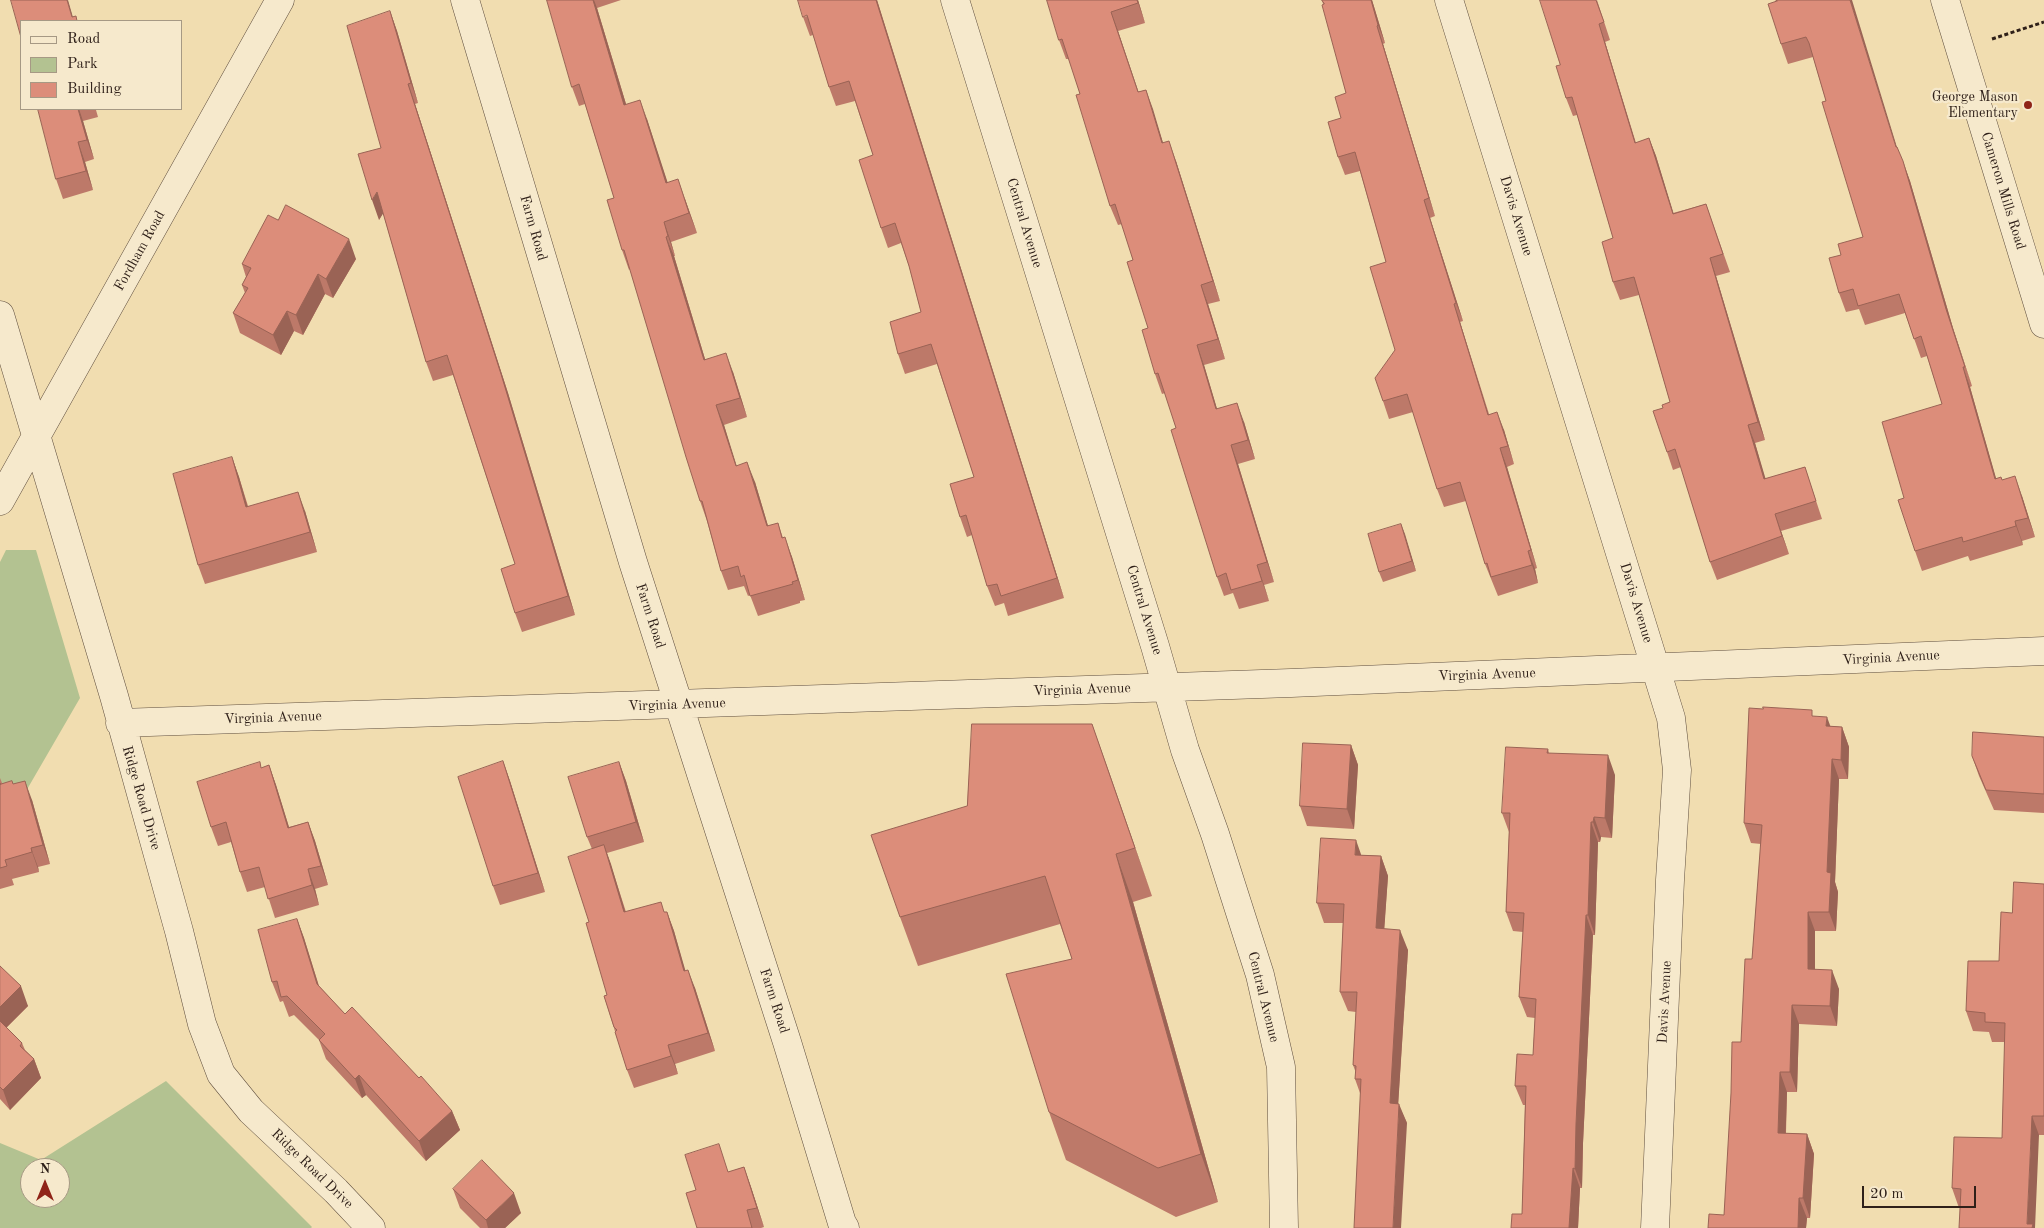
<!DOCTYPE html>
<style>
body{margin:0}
#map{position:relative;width:2044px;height:1228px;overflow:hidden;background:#f1ddb0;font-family:"Old Standard TT",serif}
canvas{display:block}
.legend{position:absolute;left:20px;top:20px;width:162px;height:90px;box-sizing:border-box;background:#f6e9cc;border:1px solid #a69984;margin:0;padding:6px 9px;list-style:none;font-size:15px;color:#2f2019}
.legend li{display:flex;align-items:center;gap:10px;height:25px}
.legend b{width:25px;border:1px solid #a69984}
.north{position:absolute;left:20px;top:1158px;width:50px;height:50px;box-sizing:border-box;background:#f6e9cc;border:1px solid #a69984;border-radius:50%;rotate:0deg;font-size:14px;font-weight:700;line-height:20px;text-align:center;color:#2f2019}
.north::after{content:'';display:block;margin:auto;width:18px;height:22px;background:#8f2418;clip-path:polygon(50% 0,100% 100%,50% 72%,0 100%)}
.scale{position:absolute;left:1862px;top:1186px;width:114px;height:22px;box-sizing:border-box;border:2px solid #2f2019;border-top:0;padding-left:6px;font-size:15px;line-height:18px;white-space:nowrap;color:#2f2019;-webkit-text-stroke:4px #f6e9cc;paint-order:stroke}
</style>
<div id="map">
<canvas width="2044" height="1228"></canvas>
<ul class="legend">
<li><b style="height:6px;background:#f6e9cc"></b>Road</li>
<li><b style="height:14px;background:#b3c291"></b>Park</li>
<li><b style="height:14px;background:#dc8d7a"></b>Building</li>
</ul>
<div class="north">N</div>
<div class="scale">20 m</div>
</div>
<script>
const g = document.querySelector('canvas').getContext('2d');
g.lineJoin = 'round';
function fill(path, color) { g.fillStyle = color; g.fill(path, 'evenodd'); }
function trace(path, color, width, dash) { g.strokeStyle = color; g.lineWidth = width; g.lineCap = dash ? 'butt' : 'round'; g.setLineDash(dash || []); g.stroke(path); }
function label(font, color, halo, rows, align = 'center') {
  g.font = font + ' "Old Standard TT",serif'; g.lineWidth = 4.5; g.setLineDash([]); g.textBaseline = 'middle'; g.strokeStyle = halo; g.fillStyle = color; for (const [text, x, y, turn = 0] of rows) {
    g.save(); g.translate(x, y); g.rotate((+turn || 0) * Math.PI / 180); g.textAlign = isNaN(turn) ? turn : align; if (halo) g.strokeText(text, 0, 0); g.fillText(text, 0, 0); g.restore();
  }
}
fill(new Path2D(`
 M6,550H36L80,698L0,836V562Z
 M166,1081L312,1227L311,1228H0V1143L41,1160ZM30,1168H60V1198H30Z`), '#b3c291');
const minor = new Path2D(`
 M465,0L633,562L787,1042L842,1223L845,1228
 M955,0L1155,646L1185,750L1215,834L1260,975L1281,1067L1284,1228
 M1449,0L1671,718L1677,770L1670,880L1655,1228
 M0,315L114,696L179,931L202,1024L221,1074L251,1111L336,1191L371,1228
 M0,501L280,0
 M120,723C761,703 1403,681 2044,651`);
const tertiary = new Path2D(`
 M1945,0L2044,324`);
trace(minor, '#604f3f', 29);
trace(tertiary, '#604f3f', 29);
trace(new Path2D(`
 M1992,39L2044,22`), '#2f2019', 3, [4, 2.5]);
trace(minor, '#f6e9cc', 28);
trace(tertiary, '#f6e9cc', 28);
fill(new Path2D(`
 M547,0H621L597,8L626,104L647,119L667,182L685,199L697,233L671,242L675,256H674L705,359L733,372L747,417L724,425L736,466L755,482L768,526L778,523L783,538L792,557L805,600L800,601V603L758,616L750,595L748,596L744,586L728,590L721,571L707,521L700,501L630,269L629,270L622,250L614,198L585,104L579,106L572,87Z
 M877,0L1064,598L1008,616L1004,603L995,606L987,586L972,535L967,537L960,517L974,477L937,364L905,374L898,354L921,312L909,266L901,243L888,248L881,228L873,155L855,101L836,106L829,87L813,35L810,36L803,17Z
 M1047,0H1138L1145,23L1118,31L1138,92L1146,90L1163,143L1176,161L1220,301L1208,304L1225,359L1204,365L1217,409L1244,422L1255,459L1238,464L1274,582L1264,585L1269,601L1239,609L1233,593L1224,596L1217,577L1176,428L1165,393L1162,394L1155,374L1148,328L1133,260L1122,224L1118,225L1110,206L1080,94L1069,59H1066L1059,40Z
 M1322,0H1372L1385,43L1383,44L1435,216L1430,218L1463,321L1460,322L1489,414L1504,430L1514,464L1507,467L1537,568L1535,569L1538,583L1498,596L1485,564L1466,501L1444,507L1437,489L1413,412L1389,419L1383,401L1395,350L1386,262L1360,171L1345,175L1338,157L1341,118L1346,93Z
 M1597,0L1610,40L1605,42L1636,143L1649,138L1656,156L1673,213L1706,204L1730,272L1716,276L1765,440L1755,443L1765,479L1805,467L1822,519L1781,531L1789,554L1717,580L1710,562L1681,467L1673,470L1667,452L1663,408L1670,402L1639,295L1620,300L1613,282V238L1577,115L1573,116L1566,98L1560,65Z
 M1777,1L1897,147L1910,181L1953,328L1972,386L1970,387L1996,479L2002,480L2022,496L2035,537L2022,541L2023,545L1970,561L1968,556L1922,571L1915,551L1904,498L1942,404L1927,356L1921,358L1905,313L1865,325L1859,309L1846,312L1839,293L1841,255L1863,237L1826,101L1813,57L1788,64L1781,44Z
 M390,11L397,31L418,103L415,104L508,393L575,615L522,632L515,613V564L453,375L433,381L426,362L383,213L379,220Z
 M38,109H101L96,110L98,117L83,121L94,159L85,162L93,190L63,199L56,179Z
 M278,220L356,259L333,298L325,294L303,335L294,331L281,355L240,333L233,313L245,293L242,285L246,277L242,264Z
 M232,457L239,477L248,506L305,511L317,552L205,584L198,565Z
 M1401,524L1416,571L1383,582L1379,572Z
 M1815,716L1830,726L1842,727L1849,747L1848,779H1839L1835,882L1838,892L1836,931H1815V969L1839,989L1837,1026L1799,1024L1797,1092H1787L1786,1133L1807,1134L1814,1154L1810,1218H1807L1806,1228H1708L1724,1215L1741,1042L1752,959L1761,844L1751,843L1744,823Z
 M1092,724L1152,896L1133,902L1218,1202L1176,1217L1066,1160L1049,1112L1072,959L1060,924L918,966L900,917L967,806Z
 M2044,737V813L1994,810L1979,776L1972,756Z
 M1351,745L1358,765L1354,829L1307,826L1300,806Z
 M1548,749L1549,753L1615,775L1612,838L1601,837L1600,842H1598L1595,935H1593L1583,1143L1582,1188H1580L1578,1228H1511L1522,1214L1525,1105H1523L1515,1086L1533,1055L1535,1018L1527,1017L1519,997L1523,932L1513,931L1506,912L1509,832L1502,813Z
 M503,761L510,781L545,892L500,905L493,886Z
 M619,762L626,781L644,842L607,853L626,912H667L674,931L685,971L695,988L715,1051L675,1064L678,1074L634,1088L627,1070L604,996L607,995L589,922L592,849L587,837Z
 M269,765L276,785L289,827L308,822L315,841L328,885L315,889L319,905L275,918L265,887L247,892L240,872L231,842L218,846L211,827L262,768Z
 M0,778L2,783L13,784L32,800L50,864L38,867L39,872L12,879L14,885L0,889Z
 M1362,855L1381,856L1388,876L1384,929L1408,950L1398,1104L1407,1123L1360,1093L1355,1079L1356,1073L1353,1065L1356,1012L1348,1011L1340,992L1343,923H1324L1317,903Z
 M2044,884V1135H2039L1960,1208H1959L1952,1188L2002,1138L2005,1042H1992L1989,1032L1973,1031L1966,1011L1999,961L2012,913Z
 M297,919L304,938L319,986L345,1014L419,1078L452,1111L460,1130L426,1161L366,1095L362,1098L326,1059L319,1040L294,1015L289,1017L283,1001L280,1002L272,982Z
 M0,966L28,1006L6,1028L22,1043L25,1050L34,1059L41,1078L10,1110L0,1099Z
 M744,1167L751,1187L764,1227L761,1228H697L696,1190L729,1172Z
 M453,1189L521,1213L505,1228H480L460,1208Z`), '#bd7969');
fill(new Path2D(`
 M67,0H68L74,21H73Z
 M593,0H594L597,8L632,124L624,105Z
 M876,0H877L1064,598L1057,578Z
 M1137,0H1138L1145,23Z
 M1371,0H1372L1385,43L1378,25Z
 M1850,0H1852L1903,167L1896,147Z
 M390,11L397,31L418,103L411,83Z
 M1111,12L1118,31L1145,111L1138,92Z
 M1599,24L1605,42L1641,161L1635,143Z
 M1377,26L1383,44L1435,216L1429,198Z
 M408,84L415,104L508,393L575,615L568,596Z
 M1146,90L1153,109L1169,163L1162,143Z
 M640,100L647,119L674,202L666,183Z
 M78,109H79L83,121L94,159L87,140Z
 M1649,138L1656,156L1679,231L1673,214Z
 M1169,141L1176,161L1220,301L1213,281Z
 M78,142L85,162L93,190L86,171Z
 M1903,161L1910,181L1953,328L1972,386L1946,309Z
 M678,179L685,199L697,233L689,213Z
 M377,192L384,212L379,220L372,200Z
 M1424,200L1430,218L1463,321L1456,303Z
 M664,222L671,242L675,256L668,236Z
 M666,237L674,256L711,379L704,360Z
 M349,239L356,259L333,298L326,279Z
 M1710,258L1716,276L1765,440L1758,422Z
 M318,274L325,294L303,335L296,315Z
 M1201,285L1208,304L1225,359L1218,339Z
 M1454,304L1460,322L1494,433L1488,415Z
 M287,311L294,331L281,355L273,335Z
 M1197,345L1204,365L1223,429L1216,409Z
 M726,353L733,372L747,417L740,398Z
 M1963,367L1970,387L2002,499L1995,479Z
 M1237,403L1244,422L1255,459L1248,440Z
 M716,405L724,425L743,486L736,466Z
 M1497,412L1504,430L1514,464L1508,446Z
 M1748,425L1755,443L1771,497L1764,479Z
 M1231,445L1238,464L1274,582L1267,562Z
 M1500,448L1507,467L1537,568L1531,550Z
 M232,457L239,477L253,526L246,507Z
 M747,462L755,482L774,546L767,526Z
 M2015,476L2022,496L2035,537L2028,518Z
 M298,492L305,511L317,552L310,532Z
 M1775,514L1781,531L1789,554L1782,536Z
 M2015,521L2022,541L2023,545L2016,526Z
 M1401,524L1405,534L1416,571L1412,561Z
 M785,537L792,557L805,600L798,580Z
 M1528,551L1535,569L1538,583L1532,565Z
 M1257,565L1264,585L1269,601L1262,581Z
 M1827,717L1834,736L1826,726Z
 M1092,724L1109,772L1152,896L1135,848Z
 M1842,727L1849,747L1848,779L1841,760Z
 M1351,745L1358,765L1354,829L1347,809Z
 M1608,755L1615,775L1612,838L1605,818Z
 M1832,759L1839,779L1835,882L1838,892L1836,931L1829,912L1827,872Z
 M503,761L510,781L545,892L538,873Z
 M619,762L626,781L644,842L636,822Z
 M269,765L276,785L295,847L288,828Z
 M25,781L32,800L50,864L43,845Z
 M1594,817L1601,837L1600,842L1593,822Z
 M308,822L315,841L328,885L321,866Z
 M1591,822L1598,842L1595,935L1588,915Z
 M1356,840L1363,860L1355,855Z
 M604,845L611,864L631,931L624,912Z
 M31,848L38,867L39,872L32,852Z
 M1116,854L1133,902L1218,1202L1201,1154Z
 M1381,856L1388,876L1383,948L1376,928Z
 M308,869L315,889L319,905L312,885Z
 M667,912L674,931L691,990L684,971Z
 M1808,912L1815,931V988L1808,969Z
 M1586,915L1593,935L1583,1143L1582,1188L1575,1169L1576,1124Z
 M297,919L304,938L324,1003L317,984Z
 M1400,930L1408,950L1397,1123L1390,1103Z
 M688,970L695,988L715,1051L708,1033Z
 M1832,970L1839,989L1837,1026L1830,1006Z
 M21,986L28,1006L0,1034V1007Z
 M1792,1005L1799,1024L1797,1092L1790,1072Z
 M668,1045L675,1064L678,1074L671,1056Z
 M34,1059L41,1078L10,1110L3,1090Z
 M1780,1072L1787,1092L1785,1152L1778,1133Z
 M359,1075L366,1095L362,1098L355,1079Z
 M1399,1104L1407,1123L1401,1228H1393Z
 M452,1111L460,1130L426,1161L419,1141Z
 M2032,1116L2039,1135L2035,1228H2029L2027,1224Z
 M1807,1134L1814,1154L1810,1218L1803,1198Z
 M744,1167L751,1187L764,1227L757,1208Z
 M1573,1168L1580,1188L1578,1228H1569Z
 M514,1193L521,1213L505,1228H488L486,1220Z
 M1799,1198L1807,1218L1806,1228H1798Z`), '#9a6355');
const building = new Path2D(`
 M11,0H67L72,17L76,16L77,21H21V37Z
 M547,0H593L624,105L640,100L666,183L678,179L689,213L664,222L668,236L666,237L704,360L726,353L740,398L716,405L736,466L747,462L767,526L778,523L782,538L785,537L798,580L792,582L793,584L750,596L744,575L741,577L738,566L721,571L702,501H700L686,457L624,250H622L607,200L614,198L579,84L572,87Z
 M798,0H876L1057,578L1001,596L997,584L987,586L966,515L960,517L950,484L974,477L931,344L898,354L890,322L921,312L909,266L895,223L881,228L859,160L873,155L849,81L829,87L807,15L803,17Z
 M1047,0H1137L1138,3L1111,12L1138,92L1146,90L1162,143L1169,141L1213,281L1201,285L1218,339L1197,345L1216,409L1237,403L1248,440L1231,445L1267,562L1257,565L1262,581L1231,590L1226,573L1217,577L1171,430L1176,428L1158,373L1155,374L1142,330L1148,328L1127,262L1133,260L1115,204L1110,206L1076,95L1080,94L1062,39L1059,40Z
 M1322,0H1371L1378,25L1377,26L1429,198L1424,200L1456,303L1454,304L1488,415L1497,412L1508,446L1500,448L1531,550L1528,551L1532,565L1491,577L1487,563L1485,564L1460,482L1437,489L1407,394L1383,401L1375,378L1395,350L1370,267L1386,262L1355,152L1338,157L1328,122L1341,118L1335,97L1346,93L1322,5L1324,4Z
 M1540,0H1596L1604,22L1599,24L1635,143L1649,138L1673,214L1706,204L1723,254L1710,258L1758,422L1748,425L1764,479L1805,467L1816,501L1775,514L1782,536L1710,562L1675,449L1667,452L1653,411L1663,408L1662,405L1670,402L1634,277L1613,282L1602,242L1613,238L1572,97L1566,98L1556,66L1560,65Z
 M1776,0H1850L1896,147H1897L1903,161L1946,309L1965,367H1963L1995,479L2001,477L2002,480L2015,476L2028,518L2015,521L2016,526L1963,542L1962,537L1915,551L1898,500L1904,498L1882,422L1942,404L1921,336L1914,339L1899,294L1858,306L1853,289L1839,293L1829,258L1841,255L1838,244L1863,237L1822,102L1826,101L1809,43L1806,37L1781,44L1768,4L1777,1Z
 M390,11L411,83L408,84L501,374L568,596L515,613L501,569L515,564L447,355L426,362L377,192L372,200L358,154L381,148L347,26Z
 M38,109H78L87,140L78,142L86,171L56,179Z
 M286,205L349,239L326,279L318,274L296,315L287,311L273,335L233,313L248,288L242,285L251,268L242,264L268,215L278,220Z
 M232,457L246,507L298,492L310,532L198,565L173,474Z
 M1401,524L1412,561L1379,572L1368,534Z
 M1763,707L1812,710V716L1827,717L1826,726L1842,727L1841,760L1832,759L1827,872L1831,873L1829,912H1808V969L1832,970L1830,1006L1792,1005L1790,1072H1780L1778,1133L1807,1134L1803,1198H1799L1798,1228H1708L1709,1214L1724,1215L1731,1093L1732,1042H1741L1745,959H1752L1762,825L1744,823L1749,708L1763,709Z
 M972,724H1092L1135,848L1116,854L1201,1154L1158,1168L1049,1112L1006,974L1072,959L1045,876L900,917L871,835L967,806Z
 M1973,732L2044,737V794L1986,790L1972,756Z
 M1303,743L1351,745L1347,809L1300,806Z
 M1506,747L1548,749L1547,753L1608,755L1605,818L1594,817L1593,822H1591L1588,915H1586L1576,1124L1575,1169L1573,1168L1569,1228H1511L1512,1214H1522L1526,1086H1515L1517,1054L1533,1055L1536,999L1519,997L1524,913L1506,912L1510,813H1502Z
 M503,761L538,873L493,886L458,777Z
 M260,762L261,768L269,765L288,828L308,822L321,866L308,869L312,885L268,899L259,867L240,872L226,822L211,827L197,782Z
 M619,762L636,822L587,837L568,777Z
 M12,781L13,784L25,781L43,845L31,848L32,852L5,860L7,866L0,868V783V784Z
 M1321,838L1356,840L1355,855L1381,856L1376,928L1400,930L1390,1103L1399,1104L1393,1228H1354L1361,1079H1355L1356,1066L1353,1065L1357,992H1340L1344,904L1317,903Z
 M604,845L624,912L661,902L664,912H667L684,971L688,970L708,1033L668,1045L671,1056L627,1070L615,1032L617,1030L614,1027L604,996L607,995L586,923L589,922L568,857Z
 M2014,882L2044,884V1116H2032L2027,1224H2033L2032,1228H1959L1961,1189L1952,1188L1954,1137L2002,1138L2005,1023L1985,1022V1013L1966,1011L1968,961H1999L2001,912L2012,913Z
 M297,919L317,984L345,1014L352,1007L419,1078L421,1076L452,1111L419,1141L359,1075L355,1079L319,1040L325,1034L287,996L281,997L277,981L272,982L258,930Z
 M0,966L21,986L0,1007Z
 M0,1021L22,1043L20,1046L34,1059L3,1090L0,1087Z
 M719,1144L728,1172L744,1167L757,1208L747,1210L752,1228H697L686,1193L696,1190L685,1155Z
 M482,1160L514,1193L486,1220L453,1189Z`);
fill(building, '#dc8d7a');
trace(building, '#9a6355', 1);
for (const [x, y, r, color] of [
 [2028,105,5,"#8f2418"]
]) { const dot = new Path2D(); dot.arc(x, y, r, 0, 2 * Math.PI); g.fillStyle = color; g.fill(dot); trace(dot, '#f6e9cc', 2); }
label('14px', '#2f2019', '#f6e9cc', [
 ["George Mason",2018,97],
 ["Elementary",2018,113]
], 'right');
label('14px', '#2f2019', '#f6e9cc', [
 ["Cameron Mills Road",2003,191,73],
 ["Davis Avenue",1516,216,73],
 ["Central Avenue",1024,223,73],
 ["Farm Road",533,228,74],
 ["Fordham Road",140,251,-61],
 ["Davis Avenue",1636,603,73],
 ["Central Avenue",1144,610,73],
 ["Farm Road",650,616,72],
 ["Virginia Avenue",1891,658,-3],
 ["Virginia Avenue",1487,675,-2],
 ["Virginia Avenue",1082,690,-2],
 ["Virginia Avenue",677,705,-2],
 ["Virginia Avenue",273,718,-2],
 ["Ridge Road Drive",141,798,74],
 ["Central Avenue",1263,997,76],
 ["Farm Road",774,1001,72],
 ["Davis Avenue",1665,1002,-87],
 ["Ridge Road Drive",312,1169,44]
]);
</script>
